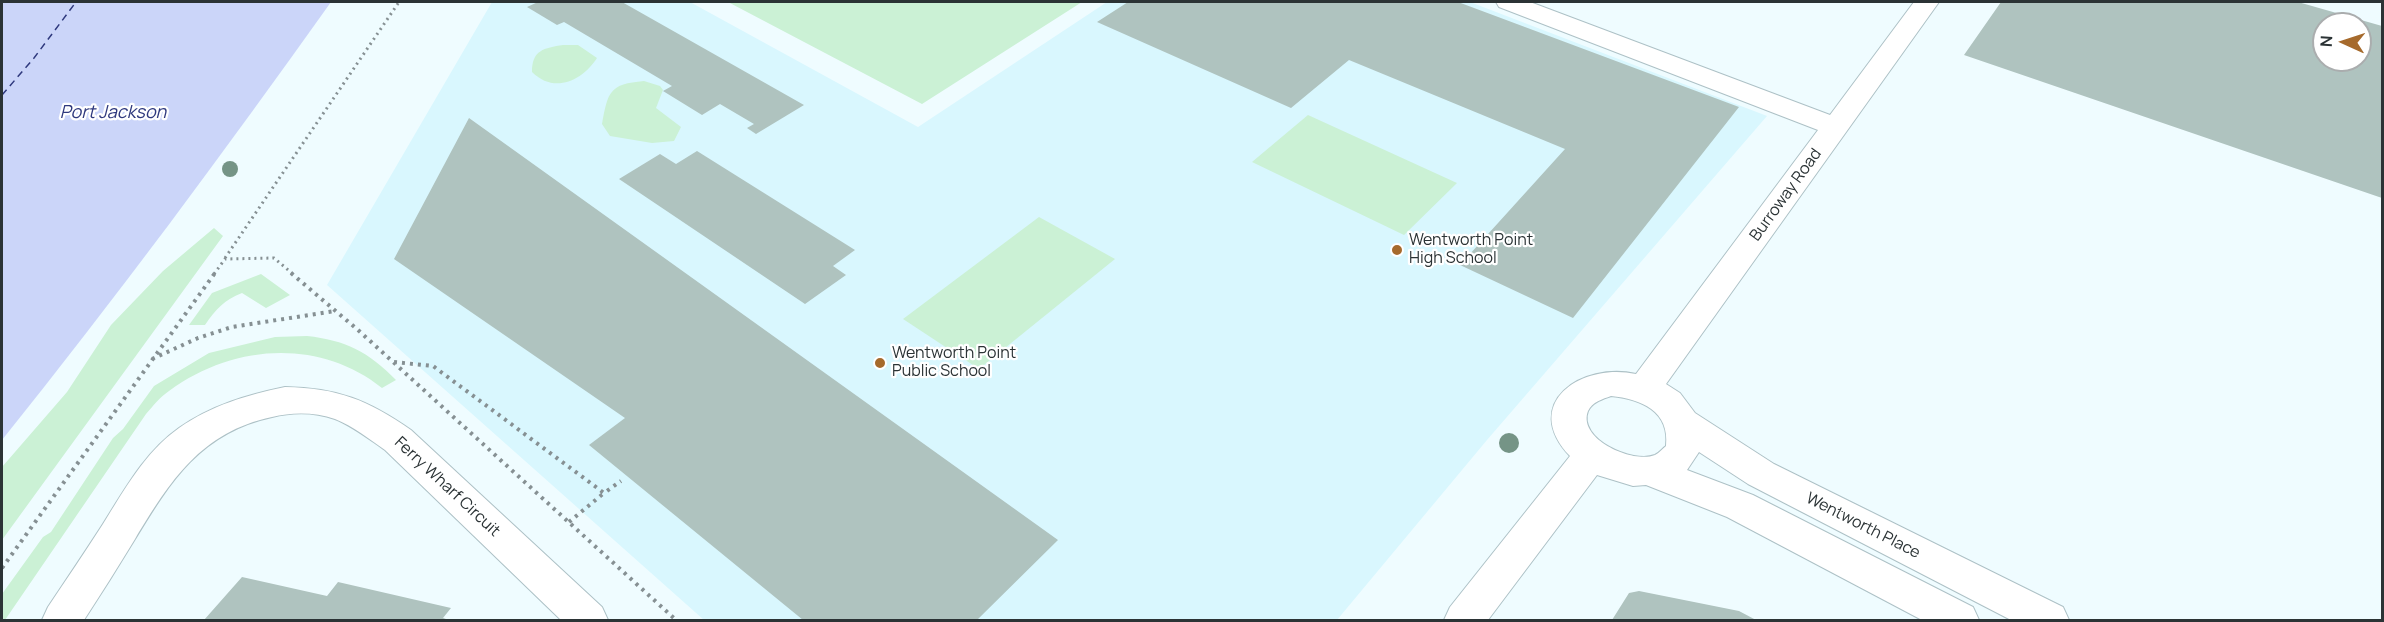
<!DOCTYPE html>
<style>
body{margin:0}
#map{position:relative;width:2384px;height:622px;overflow:hidden;background:#effcff;font-family:Manrope,sans-serif}
canvas{display:block}
.frame{position:absolute;inset:0;border:3px solid #2b3335;pointer-events:none}
.north{position:absolute;left:2312px;top:12px;width:60px;height:60px;box-sizing:border-box;background:#fff;border:2px solid #aaadae;border-radius:50%;rotate:273deg;font-size:16px;font-weight:700;line-height:24px;text-align:center;color:#2b3335}
.north::after{content:'';display:block;margin:auto;width:21px;height:27px;background:#a66a2c;clip-path:polygon(50% 0,100% 100%,50% 72%,0 100%)}
</style>
<div id="map">
<canvas width="2384" height="622"></canvas>
<div class="frame"></div>
<div class="north">N</div>
</div>
<script>
const g = document.querySelector('canvas').getContext('2d');
g.lineJoin = 'round';
function fill(path, color) { g.fillStyle = color; g.fill(path, 'evenodd'); }
function trace(path, color, width, dash) { g.strokeStyle = color; g.lineWidth = width; g.lineCap = dash ? 'butt' : 'round'; g.setLineDash(dash || []); g.stroke(path); }
function label(font, color, halo, rows, align = 'center') {
  g.font = font + ' Manrope,sans-serif'; g.lineWidth = 4.5; g.setLineDash([]); g.textBaseline = 'middle'; g.strokeStyle = halo; g.fillStyle = color; for (const [text, x, y, turn = 0] of rows) {
    g.save(); g.translate(x, y); g.rotate((+turn || 0) * Math.PI / 180); g.textAlign = isNaN(turn) ? turn : align; if (halo) g.strokeText(text, 0, 0); g.fillText(text, 0, 0); g.restore();
  }
}
fill(new Path2D(`
 M492,2H690L918,127L1107,2H1470L1767,116L1487,440L1337,620H704L327,285Z`), '#d9f7fe');
fill(new Path2D(`
 M728,2H1082L922,104Z
 M563,45H578L597,58C582,81 554,94 532,72C532,50 544,48 563,45Z
 M644,81L660,86L663,90L656,108L681,127L674,141L652,143L610,136L602,124C608,92 609,84 644,81Z
 M1308,115L1457,183L1404,235L1252,162Z
 M1039,217L1115,259L979,369L903,319Z
 M214,228L223,236L2,540V467L67,392L111,325L163,271Z
 M261,274L290,295L266,308L242,293C224,300 216,309 205,325H189L212,293Z
 M307,336C345,340 369,352 396,380L382,388C319,338 233,344 169,391C160,397 153,406 146,414L5,620H2V594L43,537L51,532L113,438L123,429L154,386L209,353L275,337Z`), '#cbf1d5');
fill(new Path2D(`
 M2,2H331C225,151 116,298 2,440Z`), '#cbd5f9');
trace(new Path2D(`
 M2,95L34,58L76,2`), '#2f397e', 1.5, [7, 5]);
fill(new Path2D(`
 M538,2H622L804,105L756,134L747,128L754,124L720,104L702,115L663,91L672,86L564,22L557,25L527,7Z
 M1128,2H1458L1739,107L1573,318L1460,265L1565,149L1349,60L1291,108L1097,22Z
 M2001,2H2298L2382,26V198L1964,55ZM2324,24H2360V60H2324Z
 M469,118L1058,540L977,620H803L589,445L625,418L394,259Z
 M697,151L855,250L833,266L846,275L805,304L619,179L660,154L676,164Z
 M242,577L327,596L338,582L451,608L443,618L449,620H204Z
 M1639,591L1739,611L1756,620H1612L1629,593Z`), '#afc3bf');
const street = new Path2D(`
 M1496,2H1530L1830,115L1914,2H1939L1666,384L1680,393L1695,413L1774,464L2063,607L2069,620H2011L1748,484L1699,452L1687,470L1753,495L1973,607L1979,620H1922L1727,517L1646,485L1633,486L1597,475L1488,620H1444L1450,607L1570,456C1520,403 1582,362 1636,374L1818,130L1499,7ZM1611,396C1641,399 1670,411 1666,446C1662,449 1659,453 1655,455C1633,464 1577,439 1588,411C1592,402 1603,399 1611,396Z
 M285,387C338,388 368,400 411,430L602,607L608,620H561L385,450C369,439 353,426 335,419C315,412 292,412 272,417C201,432 170,481 135,539C118,567 101,594 84,620H42L48,607C66,580 85,552 103,524C125,489 145,452 179,428C212,405 247,395 285,387Z`);
trace(street, '#adc1c6', 2);
trace(new Path2D(`
 M225,258L399,2
 M214,274L225,259L274,258L293,274`), '#869093', 3, [2, 4]);
trace(new Path2D(`
 M291,273L358,330L676,620
 M152,359L198,338L232,327L335,311
 M394,362L433,366L604,493L621,481
 M569,522L604,493
 M2,568L215,273`), '#869093', 4, [3, 5]);
fill(street, '#fff');
g.fillStyle = '#759486';
for (const [x, y, r] of [
 [230,169,8],
 [1509,443,10]
]) { g.beginPath(); g.arc(x, y, r, 0, 2 * Math.PI); g.fill(); }
for (const [x, y, r, color] of [
 [1397,250,6,"#a66a2c"],
 [880,363,6,"#a66a2c"]
]) { const dot = new Path2D(); dot.arc(x, y, r, 0, 2 * Math.PI); g.fillStyle = color; g.fill(dot); trace(dot, '#fff', 2); }
label('16px', '#2b3335', '#fff', [
 ["Burroway Road",1786,195,-54],
 ["Ferry Wharf Circuit",447,487,43],
 ["Wentworth Place",1863,526,27]
]);
label('16px', '#2b3335', '#fff', [
 ["Wentworth Point",1409,241],
 ["High School",1409,259],
 ["Wentworth Point",892,354],
 ["Public School",892,372]
], 'left');
label('italic 18px', '#2f397e', '#fff', [
 ["Port Jackson",113,113]
]);
</script>
